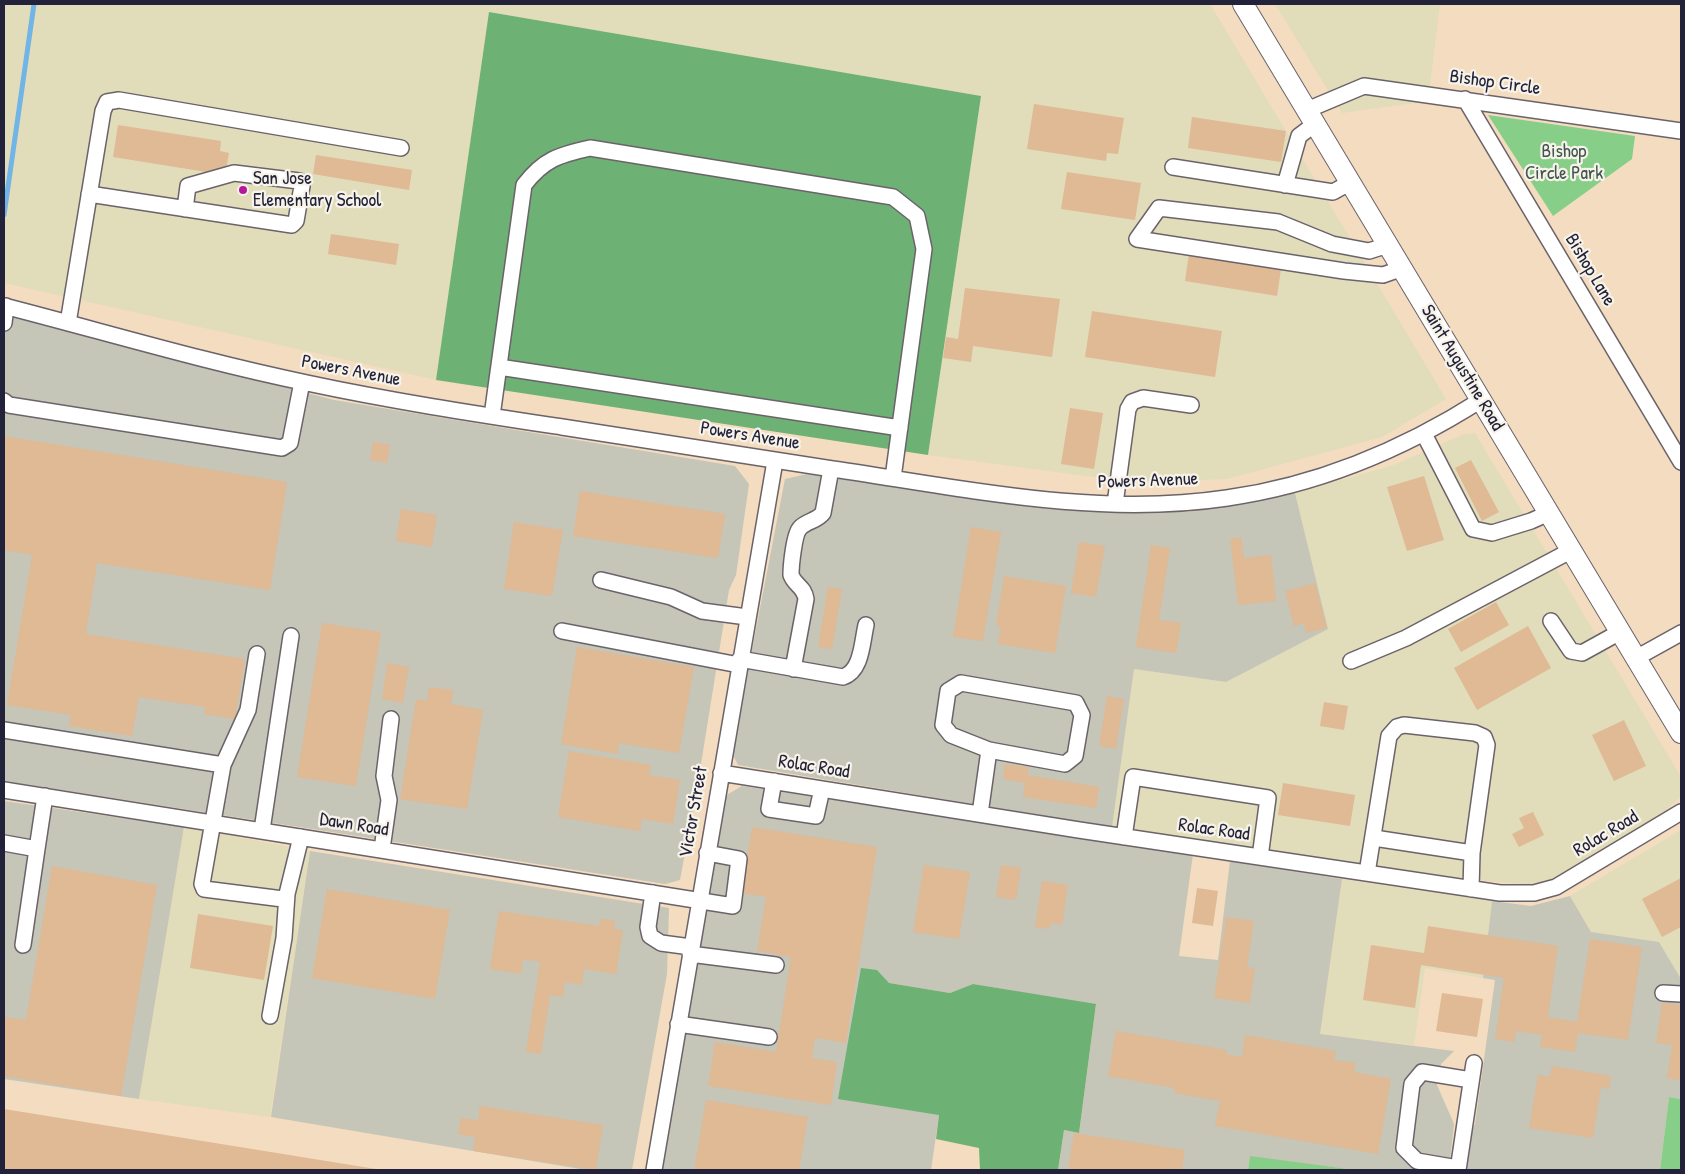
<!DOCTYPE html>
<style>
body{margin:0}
#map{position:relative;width:1685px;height:1174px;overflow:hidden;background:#f3dcbf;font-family:"Patrick Hand",sans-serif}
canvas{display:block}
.frame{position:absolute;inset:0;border:5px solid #22223b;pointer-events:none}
</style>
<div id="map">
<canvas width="1685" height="1174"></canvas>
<div class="frame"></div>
</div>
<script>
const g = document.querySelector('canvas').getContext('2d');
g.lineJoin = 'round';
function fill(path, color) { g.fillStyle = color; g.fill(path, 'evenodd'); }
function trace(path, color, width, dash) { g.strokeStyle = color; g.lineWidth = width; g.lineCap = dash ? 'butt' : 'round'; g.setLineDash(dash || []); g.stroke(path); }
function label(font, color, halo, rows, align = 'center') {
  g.font = font + ' "Patrick Hand",sans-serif'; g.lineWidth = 4.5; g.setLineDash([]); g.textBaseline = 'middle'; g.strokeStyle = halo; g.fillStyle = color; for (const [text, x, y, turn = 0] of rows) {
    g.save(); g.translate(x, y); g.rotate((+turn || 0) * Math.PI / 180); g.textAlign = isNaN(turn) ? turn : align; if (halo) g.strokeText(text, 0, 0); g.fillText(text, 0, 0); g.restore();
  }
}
fill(new Path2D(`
 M4,4H1210L1446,399L1382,437L1227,479L1131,482L928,455L981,96L489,12L436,380L4,283Z
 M1275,4H1440L1428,101L1342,113Z
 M1475,433L1681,777V796L1657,818L1572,870L1536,885L1454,878L1112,827L1134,669L1226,682L1328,629L1295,493L1394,465L1464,434Z
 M184,827L310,851L270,1117L139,1099Z
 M1681,830V979L1659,942L1591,932L1570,896Z
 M1342,879L1492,901L1483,978L1425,968L1414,1045L1320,1034Z`), '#e1dcba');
fill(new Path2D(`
 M4,314L334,400L735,466L749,484L736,575L729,590L700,770L680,880L665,884L4,781Z
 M807,474L1101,512H1188L1295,493L1328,629L1226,682L1134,669L1112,827L738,765L732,753L785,479Z
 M742,786L1193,854L1179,956L1218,960L1230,861L1342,879L1320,1034L1454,1051L1441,1064L1437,1085L1454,1124L1449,1170H1356L1250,1157L1248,1170H1058L1064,1130L1079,1133L1096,1005L973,984L950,993L888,983L877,970L939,1115L931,1170H662L725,796Z
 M4,801L184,827L139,1099L4,1079Z
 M310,851L669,908L667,974L632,1170H586L271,1117Z
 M1570,896L1591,932L1659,942L1681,979V1099L1669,1097L1660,1170H1465L1471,1133L1475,1124L1495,980L1483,978L1492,901L1531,906Z`), '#c5c5b8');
fill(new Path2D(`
 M1488,115L1635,136L1632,159L1553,216Z
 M1669,1097L1681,1099V1170H1660Z
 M1250,1156L1356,1170H1248Z`), '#87ce89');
fill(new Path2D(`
 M489,12L981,96L928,455L436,380Z
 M861,968L877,970L889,983L950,993L973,984L1096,1004L1079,1133L1064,1130L1058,1170H980L979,1148L936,1139L939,1115L838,1099Z`), '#6db175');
trace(new Path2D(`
 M4,215L34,4`), '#71b4e6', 5);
fill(new Path2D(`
 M1034,104L1124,118L1118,154L1107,153L1106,161L1027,149Z
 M1192,117L1286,131L1281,162L1188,148Z
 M118,125L221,141L220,151L229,153L225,175L113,157Z
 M316,155L412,170L409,190L313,174Z
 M1067,172L1141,183L1135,220L1061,209Z
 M331,234L399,244L396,265L328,254Z
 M1189,254L1281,269L1277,296L1185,281Z
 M965,288L1060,299L1052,357L973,346L971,362L943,358L946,337L958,339Z
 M1092,311L1222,331L1215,377L1085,357Z
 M1070,408L1103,413L1094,469L1061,464Z
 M4,436L287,482L270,590L97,563L86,634L245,659L235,719L204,714L205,707L139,697L132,736L69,726L71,715L7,705L32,555L4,550Z
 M373,442L390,445L387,463L370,460Z
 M1471,460L1499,512L1482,521L1455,468Z
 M1424,476L1444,540L1407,551L1387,487Z
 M580,491L725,514L718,558L573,536Z
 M401,509L437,515L432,547L396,541Z
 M514,522L563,530L552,596L504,589Z
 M971,527L1001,532L983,641L953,637Z
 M1241,537L1244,558L1271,555L1276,601L1238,605L1230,539Z
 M1079,542L1105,546L1096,597L1071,593Z
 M1151,545L1170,548L1159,620L1181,623L1176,653L1136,647Z
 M1004,576L1066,586L1055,653L998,644L1001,627L996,626Z
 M1315,583L1327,628L1306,633L1304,623L1294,626L1285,591Z
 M828,587L842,589L832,649L818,647Z
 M1496,602L1509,625L1461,652L1448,629Z
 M322,623L381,632L356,786L297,777Z
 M1528,626L1551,668L1477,710L1454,668Z
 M577,647L694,667L679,753L619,743L617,754L561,744Z
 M387,663L409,667L403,703L382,699Z
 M429,687L453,690L451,704L483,710L467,809L400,799L416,699L427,701Z
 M1107,696L1124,699L1116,749L1099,746Z
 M1324,702L1348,706L1344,730L1320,726Z
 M1624,720L1646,766L1614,781L1592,735Z
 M569,751L651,765L649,775L680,780L673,824L642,819L640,831L558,817Z
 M1005,764L1029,767L1027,775L1099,787L1096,808L1023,797L1025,783L1003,779Z
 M1283,783L1355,795L1350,826L1278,815Z
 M1533,812L1544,835L1519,847L1512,834L1524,828L1519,818Z
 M752,827L877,847L846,1043L815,1038L812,1058L837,1062L831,1105L708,1086L715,1042L776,1052L791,957L757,951L766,897L741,893Z
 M924,865L970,872L959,939L913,932Z
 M1001,865L1021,868L1016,900L996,897Z
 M52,866L157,885L121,1096L4,1076V1017L26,1020Z
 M1681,878V927L1662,937L1642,899Z
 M1042,881L1068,885L1062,925L1050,923L1049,929L1035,927Z
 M1197,888L1218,891L1213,926L1192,923Z
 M327,889L450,910L435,999L312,978Z
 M499,911L599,926L600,919L615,921L614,929L623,930L616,974L584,969L582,985L565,982L563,997L550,995L541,1054L526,1052L540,962L523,959L521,974L490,969Z
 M198,914L273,926L264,980L190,968Z
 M1226,917L1254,921L1247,967L1255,968L1250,1003L1214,998Z
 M1428,926L1558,946L1548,1017L1577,1022L1590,939L1642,947L1628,1040L1578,1033L1575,1052L1540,1047L1542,1035L1516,1031L1514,1042L1495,1039L1504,978L1421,965L1415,1008L1363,1000L1371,945L1424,953Z
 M1442,993L1483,999L1477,1037L1436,1031Z
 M1662,1003L1681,1005V1080L1667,1078L1672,1045L1656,1043Z
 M1116,1031L1227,1050L1226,1054L1242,1057L1245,1035L1336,1051L1334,1060L1356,1063L1354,1072L1391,1079L1378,1154L1215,1126L1220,1101L1174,1093L1175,1088L1108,1076Z
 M1552,1066L1611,1076L1609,1089L1601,1087L1593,1138L1529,1128L1538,1075L1550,1077Z
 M706,1100L808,1117L799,1170H694Z
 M480,1106L603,1125L596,1170L473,1151L475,1137L458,1134L461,1118L478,1120Z
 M4,1109L376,1169V1170H4Z
 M1074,1133L1185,1150L1182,1170H1068Z`), '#e0b995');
const minor = new Path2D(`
 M1465,99L1681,462
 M1307,110L1364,86L1681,131
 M1173,167L1333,192L1351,182
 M1285,185L1299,136L1315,124
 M89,194L292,225L296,221L302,186L299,181L234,173L188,186L185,209
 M1388,245L1369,251L1332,244L1278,222L1159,208L1137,239L1344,271L1383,275L1403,268
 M4,306C105,332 205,362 307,383C391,401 477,414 562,427C650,441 738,455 826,468C958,487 1093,518 1227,498C1318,485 1404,449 1481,400
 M4,323L6,306
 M68,323L103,111L107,102L119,100L401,148
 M499,367L900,428
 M4,401L9,405L282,448L290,443L302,382
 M492,416L524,185C544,159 559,155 590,148L893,197L917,216L924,249L893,478
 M1424,434L1473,529L1492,533L1531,521L1549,513
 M1115,504L1128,409L1132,402L1143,398L1191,405
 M601,580L671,597L702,611L747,617
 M1551,621L1571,651L1582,653L1620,632
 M562,631L739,665
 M1636,658L1681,633
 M740,659L843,677C862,671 862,642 866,625
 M1351,661L1406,638L1572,550
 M793,669L806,599C804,586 795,586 791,575C791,566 794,534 800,528C806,521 817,521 823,513L831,469
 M4,730L223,765L202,884L204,889L283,899L287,894L301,837
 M223,765L248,710L257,654
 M721,773L1079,830L1500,893H1534L1556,887L1681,812
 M774,781L769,809L816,816L822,789
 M4,790L733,906L739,859L707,853
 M980,814L989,750L1065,764L1075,756L1082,715L1076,703L961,683L948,691L943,725L951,735L989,750
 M262,830L291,636
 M1124,837L1133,777L1268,798L1260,857
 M1374,838L1472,853
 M4,843L37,849L45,796
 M382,849L389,800L384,776L391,719
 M1367,873L1389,736L1397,727L1404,725L1475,733L1484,737L1487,745L1472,853L1471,889
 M653,893L648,927L650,936L661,943L691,947
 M23,945L37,849
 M690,954L776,965
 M1663,993L1681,994
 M270,1016L284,938L287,894
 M678,1024L769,1037
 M1458,1168L1417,1161L1404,1148L1412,1084L1422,1072L1471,1080
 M654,1170L775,461
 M1458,1170L1474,1063`);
const major = new Path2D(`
 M1243,4L1681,733`);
trace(minor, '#6b6369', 18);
trace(major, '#6b6369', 22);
trace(minor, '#fff', 15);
trace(major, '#fff', 20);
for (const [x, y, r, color] of [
 [243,190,5,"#b5179e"]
]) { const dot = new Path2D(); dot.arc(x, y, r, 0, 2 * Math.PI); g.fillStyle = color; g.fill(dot); trace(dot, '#f7f3e8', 2); }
label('19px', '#22223b', '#f7f3e8', [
 ["Bishop Circle",1495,83,8],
 ["Bishop Lane",1590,270,59],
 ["Saint Augustine Road",1462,368,59],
 ["Powers Avenue",351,371,11],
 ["Powers Avenue",750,436,9],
 ["Powers Avenue",1148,481,-2],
 ["Rolac Road",814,767,9],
 ["Victor Street",694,812,-80],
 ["Dawn Road",354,825,9],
 ["Rolac Road",1214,830,8],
 ["Rolac Road",1606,834,-31]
]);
label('19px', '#405652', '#f7f3e8', [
 ["Bishop",1564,152],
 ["Circle Park",1564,174]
]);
label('19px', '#22223b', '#f7f3e8', [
 ["San Jose",253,179],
 ["Elementary School",253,201]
], 'left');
</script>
